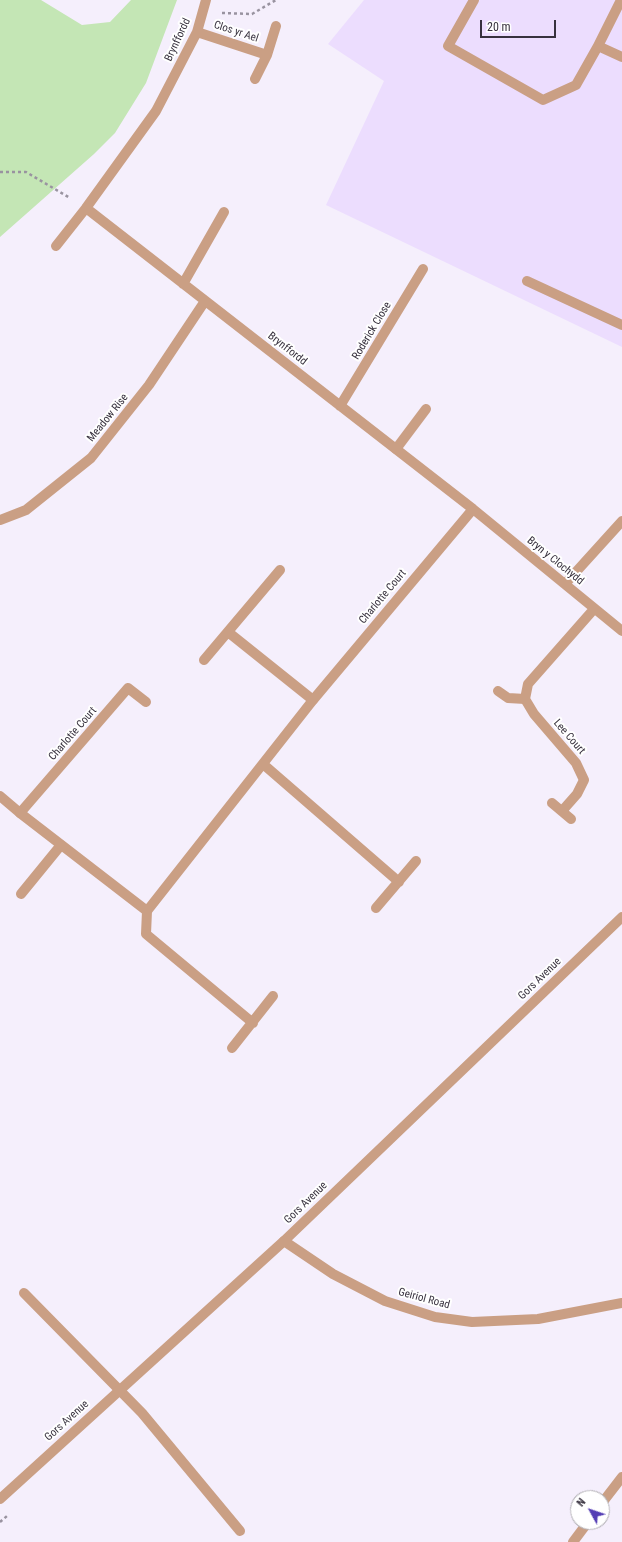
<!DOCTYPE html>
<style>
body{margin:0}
#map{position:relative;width:622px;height:1542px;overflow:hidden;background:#f5effc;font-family:"Roboto Condensed",sans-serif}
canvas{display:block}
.north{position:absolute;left:570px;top:1490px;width:40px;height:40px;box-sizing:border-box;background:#fff;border:1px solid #afadb2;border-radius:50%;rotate:310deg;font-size:11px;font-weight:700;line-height:16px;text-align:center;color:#37313e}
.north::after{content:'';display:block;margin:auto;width:14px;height:18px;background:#533cb4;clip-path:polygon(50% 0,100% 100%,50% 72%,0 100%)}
.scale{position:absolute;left:480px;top:20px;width:76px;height:18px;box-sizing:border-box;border:2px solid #37313e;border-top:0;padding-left:5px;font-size:12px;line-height:14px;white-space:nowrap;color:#37313e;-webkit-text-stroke:3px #fff;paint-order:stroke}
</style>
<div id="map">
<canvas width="622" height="1542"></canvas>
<div class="north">N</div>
<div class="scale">20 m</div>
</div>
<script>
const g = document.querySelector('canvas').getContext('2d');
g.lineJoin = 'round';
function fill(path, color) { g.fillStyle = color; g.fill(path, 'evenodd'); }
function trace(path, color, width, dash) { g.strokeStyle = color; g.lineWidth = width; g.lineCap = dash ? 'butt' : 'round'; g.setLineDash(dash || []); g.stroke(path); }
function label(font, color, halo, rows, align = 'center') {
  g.font = font + ' "Roboto Condensed",sans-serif'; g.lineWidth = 4; g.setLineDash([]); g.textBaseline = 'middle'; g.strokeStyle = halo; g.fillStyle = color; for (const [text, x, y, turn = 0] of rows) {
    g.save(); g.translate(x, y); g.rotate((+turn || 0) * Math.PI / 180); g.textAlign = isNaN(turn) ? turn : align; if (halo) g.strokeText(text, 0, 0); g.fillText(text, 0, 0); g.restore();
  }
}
fill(new Path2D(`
 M364,0H622V347L326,205L384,81L328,44Z`), '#ecddfe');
fill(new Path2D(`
 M0,0H41L82,25L110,22L131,0H177L146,83L115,133L94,154L0,237Z`), '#c4e6b5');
trace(new Path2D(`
 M222,13L252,14L276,0
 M0,172H26L70,198
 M0,1522L7,1516`), '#9993a0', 2.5, [3, 3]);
trace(new Path2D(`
 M474,0L448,46L543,100L576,85L598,46L621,0
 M598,46L622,57
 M527,281L622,325
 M396,449L426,409
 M228,632L313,700
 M204,660L280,570
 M498,691L508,698L525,699
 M0,796L20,813L128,688L146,702
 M21,894L61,845
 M24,1293L142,1413L240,1531`), '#ca9f84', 10);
trace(new Path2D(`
 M197,32L267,55
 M255,79L267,55L276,26
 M86,208L473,509L622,631
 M56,246L86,208L156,111L197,32L206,0
 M183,284L224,212
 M340,406L423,269
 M0,520L26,510L91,458L149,385L205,301
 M565,584L622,521
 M263,764L399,882
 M552,803L571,819
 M562,811L577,794L584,780L576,763L534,714L525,699L528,684L594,609
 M20,813L147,911
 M376,908L416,861
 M253,1023L146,934L147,911L313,700L473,509
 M232,1048L273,996
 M284,1241L333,1274L385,1301L435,1317L472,1322L538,1319L622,1303
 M602,1503L622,1477
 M573,1542L588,1522`), '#ca9f84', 10);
trace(new Path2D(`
 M0,1499L284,1241L622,917`), '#ca9f84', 10);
label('11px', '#37313e', '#fff', [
 ["Clos yr Ael",236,32,18],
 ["Brynffordd",178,40,-65],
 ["Roderick Close",372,331,-59],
 ["Brynffordd",287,349,38],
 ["Meadow Rise",108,418,-51],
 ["Bryn y Clochydd",555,561,39],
 ["Charlotte Court",383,597,-50],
 ["Charlotte Court",73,734,-49],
 ["Lee Court",569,737,49],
 ["Gors Avenue",540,979,-44],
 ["Gors Avenue",306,1203,-44],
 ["Geiriol Road",424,1299,15],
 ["Gors Avenue",67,1421,-42]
]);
</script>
